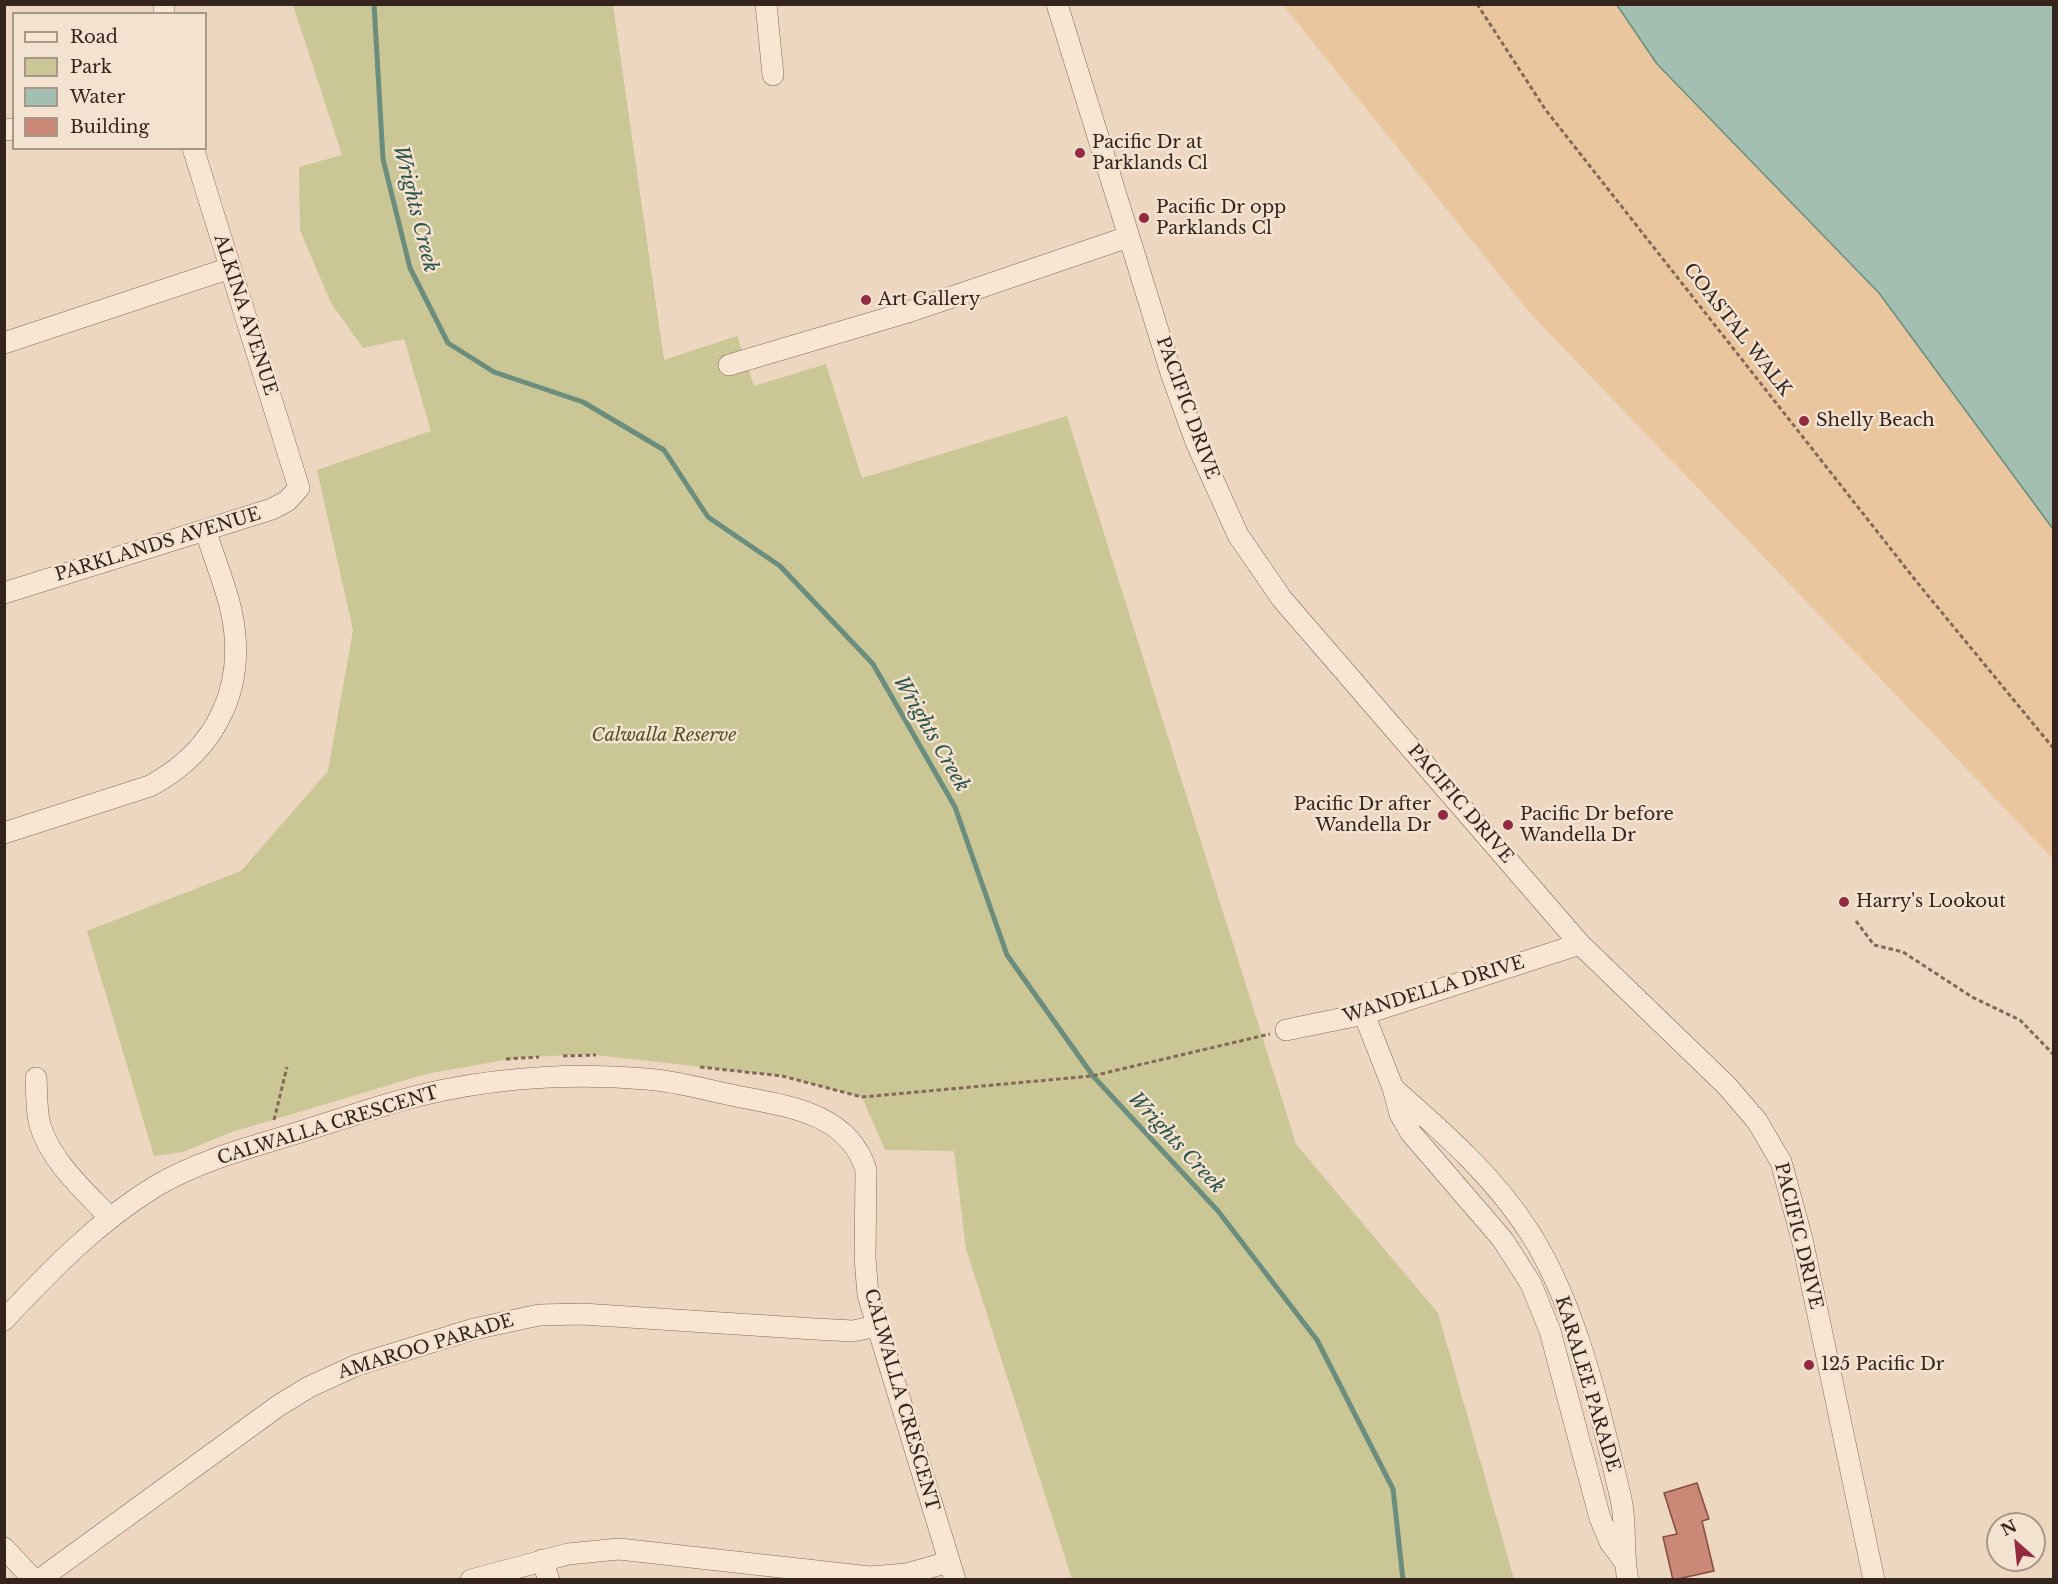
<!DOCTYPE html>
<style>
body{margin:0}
#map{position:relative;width:2058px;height:1584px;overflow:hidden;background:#edd7c0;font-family:"Libre Baskerville",serif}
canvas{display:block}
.frame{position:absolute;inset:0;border:6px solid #35241d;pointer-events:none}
.legend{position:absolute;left:12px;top:12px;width:195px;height:138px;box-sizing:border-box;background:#f4e2d0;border:2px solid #a89688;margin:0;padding:8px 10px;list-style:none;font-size:18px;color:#35241d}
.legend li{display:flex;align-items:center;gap:12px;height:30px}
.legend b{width:30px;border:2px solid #a89688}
.north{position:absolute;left:1986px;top:1512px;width:60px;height:60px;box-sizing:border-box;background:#f4e2d0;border:2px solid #a89688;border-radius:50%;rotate:333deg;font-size:16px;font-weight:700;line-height:24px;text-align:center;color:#35241d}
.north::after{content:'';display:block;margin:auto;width:21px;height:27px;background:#932a40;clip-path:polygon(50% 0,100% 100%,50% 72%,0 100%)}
</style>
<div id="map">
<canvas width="2058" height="1584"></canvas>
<div class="frame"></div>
<ul class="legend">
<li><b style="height:8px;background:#f8e6d3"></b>Road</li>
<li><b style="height:16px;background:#cac695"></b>Park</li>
<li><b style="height:16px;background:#a3bfb1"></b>Water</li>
<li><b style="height:16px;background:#ca8977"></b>Building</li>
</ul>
<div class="north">N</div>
</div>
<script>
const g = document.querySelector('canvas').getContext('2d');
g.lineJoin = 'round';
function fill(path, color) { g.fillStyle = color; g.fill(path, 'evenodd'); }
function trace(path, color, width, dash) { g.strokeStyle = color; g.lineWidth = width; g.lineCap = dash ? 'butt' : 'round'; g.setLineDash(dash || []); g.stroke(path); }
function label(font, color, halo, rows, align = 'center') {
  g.font = font + ' "Libre Baskerville",serif'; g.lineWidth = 5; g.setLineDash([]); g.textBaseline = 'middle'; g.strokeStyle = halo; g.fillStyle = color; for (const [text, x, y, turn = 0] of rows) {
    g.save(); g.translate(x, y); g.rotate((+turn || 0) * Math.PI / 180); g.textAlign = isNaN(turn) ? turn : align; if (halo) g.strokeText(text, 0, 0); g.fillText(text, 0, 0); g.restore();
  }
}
fill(new Path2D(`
 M293,5H613L664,360L737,336L754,386L826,364L862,478L1067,416L1296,1144L1438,1313L1514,1579H1072L966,1249L954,1151L885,1150L862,1097L783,1076L587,1054L516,1058L426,1074L232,1132L183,1152L154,1156L87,931L241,871L328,771L353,630L317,470L431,431L404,339L363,348L331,303L300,230L299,167L342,155Z`), '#cac695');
fill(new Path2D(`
 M1283,5H1617L1657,64L1879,293L2053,529V859L1530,313Z`), '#e9c69e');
const water = new Path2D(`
 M1617,5H2053V529L1879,293L1657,64Z`);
fill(water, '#a3bfb1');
trace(water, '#6b8d7d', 1.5);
trace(new Path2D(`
 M374,4L383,159L410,268L448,343L494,372L583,402L664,450L708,517L780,566L873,664L955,807L1007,955L1093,1076L1218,1211L1317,1340L1393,1489L1403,1580`), '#6b8d7d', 5);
const building = new Path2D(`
 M1697,1483L1709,1519L1702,1521L1714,1571L1673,1580L1663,1537L1677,1534L1664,1493Z`);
fill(building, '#ca8977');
trace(building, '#844d3f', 1.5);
const minor = new Path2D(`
 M766,4L773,75
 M1057,4L1172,376L1196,442L1238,535L1282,599L1580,944L1727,1086L1757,1121L1781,1162L1802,1239L1874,1580
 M164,14V4
 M4,130L14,129
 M4,343L230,268
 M729,365L908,312L1128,237
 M4,593L272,509L287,501L299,488L193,148
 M4,833L150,786C217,750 248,686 231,610C225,584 214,558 206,532
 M1364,1014L1393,1088L1400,1114L1411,1133L1503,1240L1531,1284L1550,1331L1600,1518L1610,1542L1624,1561
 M1286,1030L1364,1014L1580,944
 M36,1078C37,1093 36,1111 40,1125C51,1162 85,1191 110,1218
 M1393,1088C1443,1132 1494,1176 1530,1233C1577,1306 1601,1414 1621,1499C1627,1526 1622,1553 1628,1580
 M4,1320C51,1270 97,1222 156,1186C200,1160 252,1147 300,1132C348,1117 395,1100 444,1090C508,1077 580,1073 646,1079C676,1081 706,1090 736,1096C787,1106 849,1113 866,1170L865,1258L868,1295L955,1580
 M4,1548L34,1580
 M542,1560L549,1580
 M39,1580L278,1406L309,1387L357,1365L474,1329L539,1315L582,1314L815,1329L853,1331L877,1326
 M471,1580L568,1554L619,1549L870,1577L906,1574L949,1562`);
trace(minor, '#856859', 22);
trace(new Path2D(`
 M1477,4L1545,109L1916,581L2054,749
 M1856,921L1874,945L1903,952L1972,997L2020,1020L2054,1055
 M563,1056L596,1055
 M506,1059L539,1057
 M700,1067L782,1076L862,1097L1092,1076L1270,1034
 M274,1120L287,1067`), '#856859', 3, [4.5, 3]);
trace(minor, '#f8e6d3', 21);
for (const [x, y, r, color] of [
 [1080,153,6,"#932a40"],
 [1144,218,6,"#932a40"],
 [866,300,6,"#932a40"],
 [1804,421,6,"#932a40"],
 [1443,815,6,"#932a40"],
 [1508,825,6,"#932a40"],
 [1844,902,6,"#932a40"],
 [1809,1365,6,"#932a40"]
]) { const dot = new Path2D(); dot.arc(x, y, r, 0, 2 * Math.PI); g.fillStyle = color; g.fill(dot); trace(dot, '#f4e2d0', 2); }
label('18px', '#35241d', '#f4e2d0', [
 ["Pacific Dr at",1092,143],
 ["Parklands Cl",1092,164],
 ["Pacific Dr opp",1156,208],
 ["Parklands Cl",1156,229],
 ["Art Gallery",878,300],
 ["Shelly Beach",1816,421],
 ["Pacific Dr after",1431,805,"right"],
 ["Wandella Dr",1431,826,"right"],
 ["Pacific Dr before",1520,815],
 ["Wandella Dr",1520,836],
 ["Harry's Lookout",1856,902],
 ["125 Pacific Dr",1821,1365]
], 'left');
label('18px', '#35241d', '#f4e2d0', [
 ["ALKINA AVENUE",245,315,72],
 ["COASTAL WALK",1737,330,52],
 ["PACIFIC DRIVE",1187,408,70],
 ["PARKLANDS AVENUE",158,545,-17],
 ["PACIFIC DRIVE",1460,804,49],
 ["WANDELLA DRIVE",1434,990,-17],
 ["CALWALLA CRESCENT",328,1126,-17],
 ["PACIFIC DRIVE",1798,1236,76],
 ["AMAROO PARADE",426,1347,-17],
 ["KARALEE PARADE",1587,1384,73],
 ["CALWALLA CRESCENT",901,1400,74]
]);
label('italic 18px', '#4f5124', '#f4e2d0', [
 ["Calwalla Reserve",664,736]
]);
label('italic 20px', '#2c554a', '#f4e2d0', [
 ["Wrights Creek",415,209,76],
 ["Wrights Creek",931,734,60],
 ["Wrights Creek",1176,1143,47]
]);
</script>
